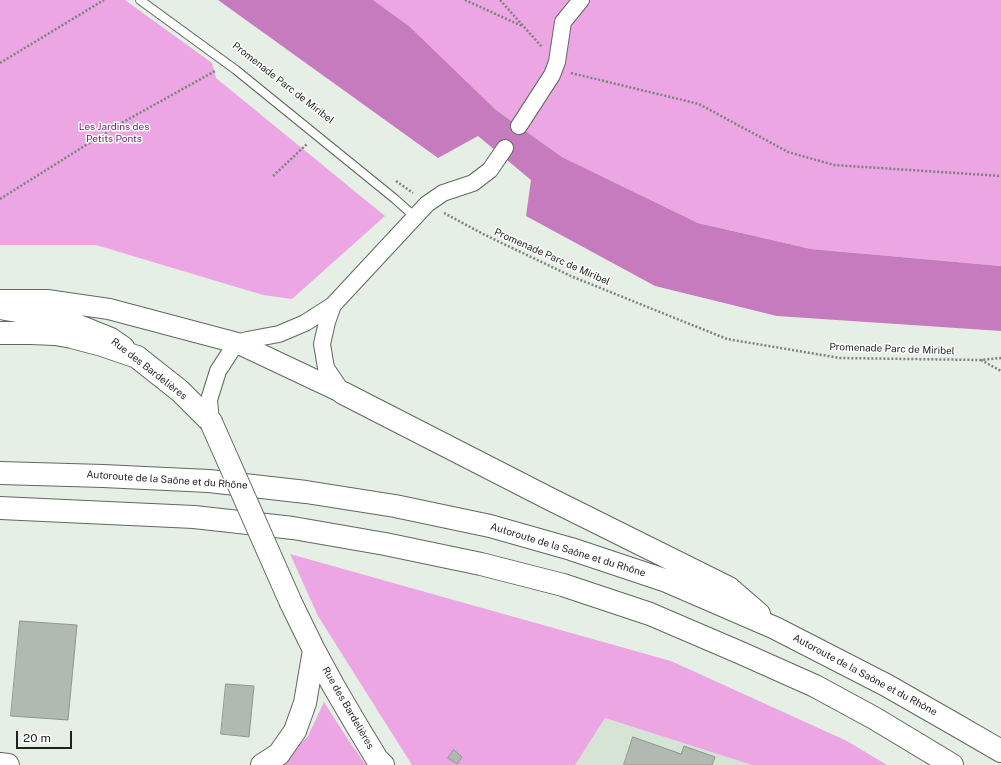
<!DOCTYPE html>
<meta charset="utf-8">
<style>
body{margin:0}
#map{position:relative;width:1001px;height:765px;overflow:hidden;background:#e6efe5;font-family:"Public Sans",sans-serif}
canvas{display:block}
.scale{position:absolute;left:16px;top:731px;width:56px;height:18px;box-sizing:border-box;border:2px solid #1e211e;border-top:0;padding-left:5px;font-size:12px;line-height:14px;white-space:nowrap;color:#1e211e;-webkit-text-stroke:3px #fff;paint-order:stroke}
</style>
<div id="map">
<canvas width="1001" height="765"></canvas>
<div class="scale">20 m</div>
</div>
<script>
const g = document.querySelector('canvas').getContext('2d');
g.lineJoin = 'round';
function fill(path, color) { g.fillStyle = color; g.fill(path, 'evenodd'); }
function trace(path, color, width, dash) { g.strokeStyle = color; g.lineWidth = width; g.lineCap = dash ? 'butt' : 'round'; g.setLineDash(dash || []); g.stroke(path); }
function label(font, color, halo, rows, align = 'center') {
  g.font = font + ' "Public Sans",sans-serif'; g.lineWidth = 3; g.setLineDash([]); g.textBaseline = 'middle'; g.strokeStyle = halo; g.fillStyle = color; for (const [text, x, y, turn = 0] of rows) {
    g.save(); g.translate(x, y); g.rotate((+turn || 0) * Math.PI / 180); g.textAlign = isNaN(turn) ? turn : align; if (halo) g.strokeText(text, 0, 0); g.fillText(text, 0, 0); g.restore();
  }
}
fill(new Path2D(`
 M605,718L752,765H575Z`), '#d5e4d4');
fill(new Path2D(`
 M0,0H125L212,63L216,78L385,216L292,299L263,295L96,245H0Z
 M373,0H1001V266L811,249L698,223L562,157L496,110L409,26Z
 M290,554L671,661L847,741L887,765H752L605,718L575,765H412L318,616Z
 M324,702L351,744L366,765H280L308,736Z`), '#eca6e3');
fill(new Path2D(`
 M218,0H373L409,26L496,110L562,157L698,223L811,249L1001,266V331L777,316L655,286L526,216L531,180L478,136L438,158Z`), '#c77bbf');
const building = new Path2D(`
 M20,621L77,625L68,720L11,716Z
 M226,684L254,686L249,737L221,734Z
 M633,737L681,754L684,746L715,757L712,765H624Z
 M454,750L462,757L457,764L448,758Z`);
fill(building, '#b1bab0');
trace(building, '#8e978e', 1);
const service = new Path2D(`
 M140,0L236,70L395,199L415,217`);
const minor = new Path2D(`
 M519,126L552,75L557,62L563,22L581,0
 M333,305L327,322L322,344L326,368L343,393
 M211,422L209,400L218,371L231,351L237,343L247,340L279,334L305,323L333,305L427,204L443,193L473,183L490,170L505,148`);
const tertiary = new Path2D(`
 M0,300H47L109,309L237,343L343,393
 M5,310L69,321L111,338L124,347`);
const secondary = new Path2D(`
 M137,357L180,391L211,422
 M291,603L314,650L333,685L357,726L377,759L383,765
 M0,764L8,765
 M262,765L279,754L295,731L305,703L314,650`);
const motorway = new Path2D(`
 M0,333H31L55,334L72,337L102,345L137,357
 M343,393L550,499L729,588L759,614
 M0,473L103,476L209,481L306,492L395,506L490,526L571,549L664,580L775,628L886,685L956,725L1001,751
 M0,508L194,517L293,528L385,544L481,564L563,585L650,614L741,653L815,686L874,718L952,765`);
trace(service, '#60685f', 10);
trace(minor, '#60685f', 18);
trace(tertiary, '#60685f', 22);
trace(secondary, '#60685f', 24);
trace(motorway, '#60685f', 24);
trace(new Path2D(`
 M465,0L522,26
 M500,0L542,47
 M0,63L104,0
 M571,73L699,104L788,152L834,165L1001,176
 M273,176L307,144
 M396,181L413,193
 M0,199L118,125L215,71
 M444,213L485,235L573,277L727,339L840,358L980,360L1001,358
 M981,360L1001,371`), '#7d827c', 2.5, [2, 2]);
trace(service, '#fff', 8);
trace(minor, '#fff', 16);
trace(tertiary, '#fff', 20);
trace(secondary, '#fff', 22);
trace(motorway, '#fff', 22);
const secondaryBridge = new Path2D(`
 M211,422L291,603`);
trace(secondaryBridge, '#60685f', 24, []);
trace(secondaryBridge, '#fff', 22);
label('10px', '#1e211e', '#fff', [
 ["Promenade Parc de Miribel",283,83,38],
 ["Promenade Parc de Miribel",552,257,24],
 ["Promenade Parc de Miribel",892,349,2],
 ["Rue des Bardelières",149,369,38],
 ["Autoroute de la Saône et du Rhône",167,480,4],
 ["Autoroute de la Saône et du Rhône",568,550,17],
 ["Autoroute de la Saône et du Rhône",865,675,28],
 ["Rue des Bardelières",348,708,60]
]);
label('10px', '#761a70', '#fff', [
 ["Les Jardins des",114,127],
 ["Petits Ponts",114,139]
]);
</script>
